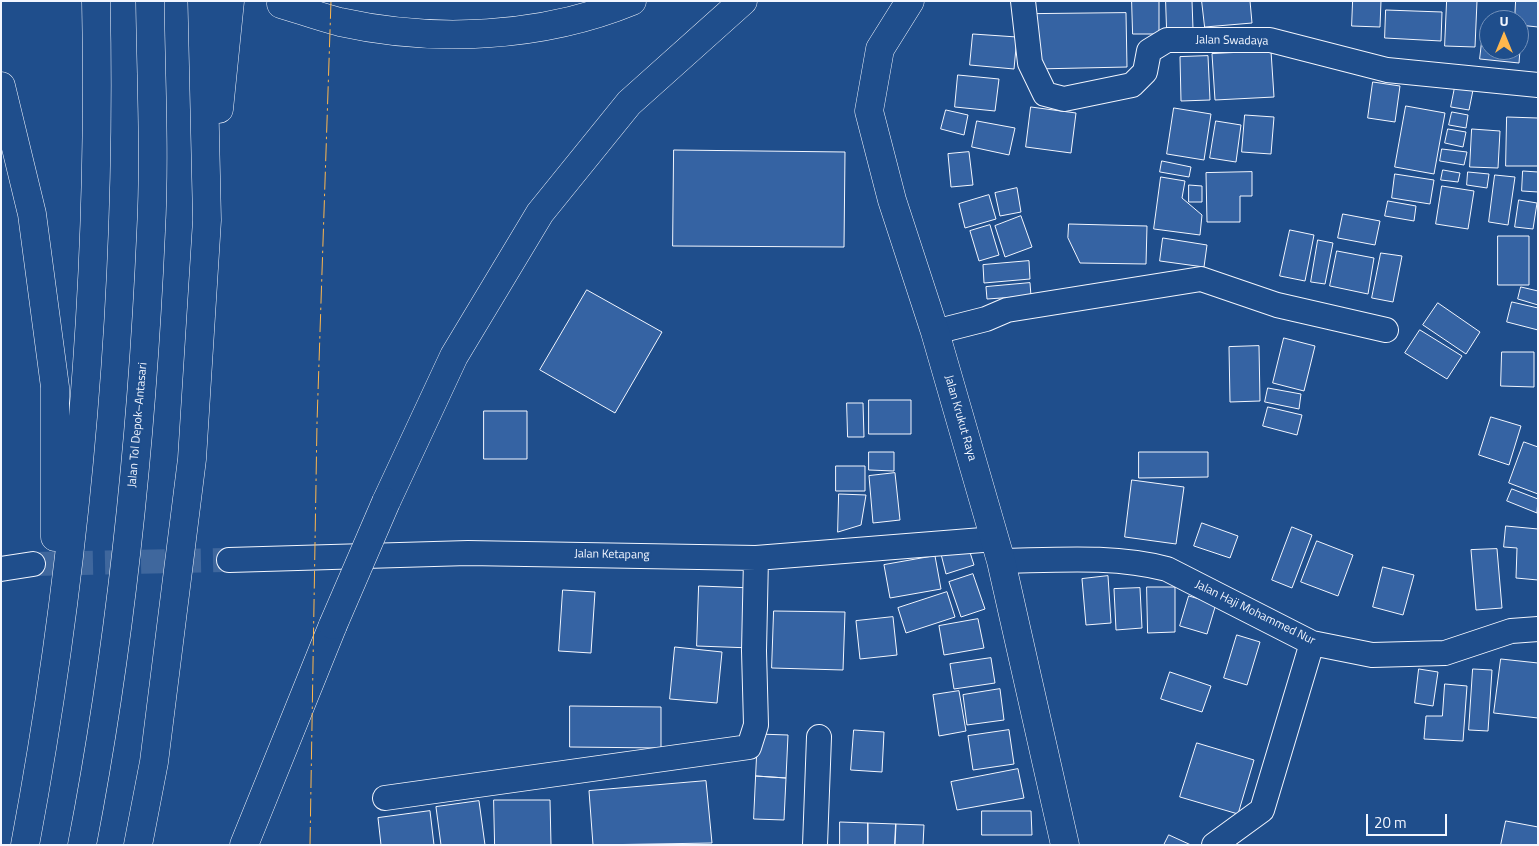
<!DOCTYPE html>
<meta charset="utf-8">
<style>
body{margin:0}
#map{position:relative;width:1539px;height:846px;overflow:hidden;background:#1f4e8c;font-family:"Titillium Web",sans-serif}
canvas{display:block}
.frame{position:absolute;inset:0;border:2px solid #f2f6ff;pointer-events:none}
.north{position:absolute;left:1479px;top:10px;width:50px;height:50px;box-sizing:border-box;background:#1f4e8c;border:1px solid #7391ba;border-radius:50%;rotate:0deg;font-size:14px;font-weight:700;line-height:20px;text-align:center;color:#f2f6ff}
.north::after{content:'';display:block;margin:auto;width:18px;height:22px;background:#ffb74d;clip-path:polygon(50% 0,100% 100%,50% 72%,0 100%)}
.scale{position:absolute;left:1366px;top:814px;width:81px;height:22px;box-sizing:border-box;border:2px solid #f2f6ff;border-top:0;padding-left:6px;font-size:15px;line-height:18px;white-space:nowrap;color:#f2f6ff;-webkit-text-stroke:4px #1f4e8c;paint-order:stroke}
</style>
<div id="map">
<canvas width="1539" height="846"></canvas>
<div class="frame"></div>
<div class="north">U</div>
<div class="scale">20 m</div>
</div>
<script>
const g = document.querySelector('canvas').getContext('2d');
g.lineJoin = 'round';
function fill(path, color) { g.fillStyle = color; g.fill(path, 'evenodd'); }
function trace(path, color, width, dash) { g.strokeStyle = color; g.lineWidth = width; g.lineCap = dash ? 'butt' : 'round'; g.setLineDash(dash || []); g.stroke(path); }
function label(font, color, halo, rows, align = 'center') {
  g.font = font + ' "Titillium Web",sans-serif'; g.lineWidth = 4; g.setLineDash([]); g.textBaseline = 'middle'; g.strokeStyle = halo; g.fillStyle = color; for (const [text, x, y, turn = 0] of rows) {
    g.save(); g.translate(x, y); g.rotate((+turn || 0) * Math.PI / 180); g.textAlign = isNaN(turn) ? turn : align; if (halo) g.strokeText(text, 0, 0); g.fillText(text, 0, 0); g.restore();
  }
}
const building = new Path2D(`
 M1132,1H1159V34H1133Z
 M1166,1H1192L1193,29L1167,30Z
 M1202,1H1250L1252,23L1205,27Z
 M1353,1H1381L1380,27L1352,26Z
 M1447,1H1477L1475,47L1445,46Z
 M1516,1H1538V27L1519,25V20H1515Z
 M1386,10L1442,12L1441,41L1385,38Z
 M1126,13L1127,67L1036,69V14Z
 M1483,33L1489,34V50H1519V37H1521L1519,63L1480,59Z
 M973,34L1017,37L1014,69L970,65Z
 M1271,51L1274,97L1215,100L1212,54Z
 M1208,56L1210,100L1181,101L1180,57Z
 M958,75L999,79L995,111L955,107Z
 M1373,82L1400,86L1395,122L1368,118Z
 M1455,87L1473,90L1469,110L1451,107Z
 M1406,106L1445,113L1434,174L1395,167Z
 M1031,107L1076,113L1071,153L1026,147Z
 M1174,108L1211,114L1204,160L1167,154Z
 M946,110L968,115L964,135L941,129Z
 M1452,112L1468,115L1466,128L1449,125Z
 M1245,115L1274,117L1271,154L1242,152Z
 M1507,117L1538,118V166H1506Z
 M977,121L1015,128L1009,155L972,147Z
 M1216,121L1241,125L1236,162L1210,158Z
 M1448,129L1466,132L1463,147L1445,143Z
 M1472,129L1500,131L1498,168L1470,167Z
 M1442,149L1467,152L1464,165L1440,161Z
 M674,150L845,152L844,247L673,246Z
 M969,152L973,185L951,187L948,154Z
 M1162,161L1191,167L1189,177L1160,172Z
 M1443,170L1460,173L1458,182L1441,180Z
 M1523,171L1538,172V192L1522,191Z
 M1252,172V196H1240V222H1207L1206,173Z
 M1468,172L1489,174L1487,188L1467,185Z
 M1395,174L1434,180L1430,204L1392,198Z
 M1495,175L1515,177L1508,225L1489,222Z
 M1161,177L1185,181L1182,198L1202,215L1200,235L1154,229Z
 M1189,185L1202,186V202H1189Z
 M1442,186L1474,191L1468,229L1436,224Z
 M1017,188L1021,212L1000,216L995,193Z
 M989,195L996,219L965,228L959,204Z
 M1519,200L1537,203L1533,229L1515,227Z
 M1388,201L1416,206L1414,221L1385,216Z
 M1343,214L1380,221L1375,245L1338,238Z
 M1021,216L1032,247L1005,257L995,226Z
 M1069,224L1147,226L1146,264L1080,263L1068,238Z
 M990,225L999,255L979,261L970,231Z
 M1290,230L1314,235L1305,281L1280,276Z
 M1498,236H1529V285H1498Z
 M1163,238L1207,245L1204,267L1160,261Z
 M1318,240L1333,243L1325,284L1311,282Z
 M1337,251L1374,258L1368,294L1330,286Z
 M1381,253L1402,256L1393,302L1372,298Z
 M1029,261L1030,279L984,283L983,265Z
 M1030,283L1031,296L987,299L986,287Z
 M1521,287L1538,291V305L1518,299Z
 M587,290L662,332L615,413L540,370Z
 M1512,302L1538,308V330L1507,322Z
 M1438,303L1480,332L1466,354L1423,325Z
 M1420,330L1462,356L1447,379L1405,353Z
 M1284,338L1315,346L1304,391L1273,383Z
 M1259,346L1260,401L1230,402L1229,347Z
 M1502,352H1534V387L1501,386Z
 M1268,388L1301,394L1299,409L1265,402Z
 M869,400H911V434H869Z
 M847,403H863L864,437H848Z
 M1268,407L1302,415L1297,435L1263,426Z
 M484,411H527V459H484Z
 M1491,417L1521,426L1509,465L1479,455Z
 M1524,442L1538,447V494L1509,483Z
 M869,452H894V471L869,470Z
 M1139,452H1208V477L1139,478Z
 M836,466H865V491H836Z
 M895,473L900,520L873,523L869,476Z
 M1132,480L1184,487L1176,544L1125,537Z
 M1512,489L1538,499L1537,513L1507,501Z
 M839,494L866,495L861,525L838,532Z
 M1202,523L1238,536L1230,558L1194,546Z
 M1506,526L1538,529V580L1516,578L1517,548L1504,547Z
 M1292,527L1312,535L1292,588L1272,580Z
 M1317,541L1353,555L1338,596L1301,582Z
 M968,546L974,565L946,574L941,554Z
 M1497,549L1502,608L1476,610L1471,550Z
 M935,556L941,589L890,598L884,565Z
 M1383,567L1414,575L1403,615L1373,607Z
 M973,574L985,609L961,617L949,582Z
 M1108,576L1111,623L1086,625L1082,579Z
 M699,586L754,588L752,648L697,646Z
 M1147,587H1175V632L1148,633Z
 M1140,588L1142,628L1116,630L1114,589Z
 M563,590L595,592L591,653L559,651Z
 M947,592L955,617L906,633L898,608Z
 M1189,596L1216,604L1207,634L1180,626Z
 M774,611L845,612L843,670L772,668Z
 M893,617L897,655L860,659L856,621Z
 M978,619L984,648L944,655L939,626Z
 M1237,635L1260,642L1247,685L1224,678Z
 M675,647L722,652L717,703L670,699Z
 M991,658L995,683L954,689L950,664Z
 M1501,659L1538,663V718L1494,713Z
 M1419,669L1438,672L1433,706L1415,703Z
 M1473,669L1492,670L1488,731L1469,730Z
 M1170,672L1211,686L1202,712L1161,699Z
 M1445,684L1467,686L1463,741L1424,739L1426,716H1442Z
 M1000,689L1004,720L967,725L963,695Z
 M959,691L966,731L939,736L933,695Z
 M570,706L661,707V748L570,747Z
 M854,730L884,732L882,772L851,770Z
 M1009,730L1014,764L973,770L968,736Z
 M758,734L788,735L786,778L756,776Z
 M1197,743L1254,760L1238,814L1180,797Z
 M1018,769L1024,798L957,810L951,782Z
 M756,776L786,778L784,820L754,819Z
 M706,781L712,843L593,845L589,791Z
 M494,800H550L551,845H495Z
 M479,801L485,845H441L436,807Z
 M430,811L434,845H381L378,818Z
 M982,811H1031L1032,835H982Z
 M1506,821L1538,827V845H1501Z
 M840,822L868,823V845H840Z
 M868,823L896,824L895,845H868Z
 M896,824L924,825L923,845H895Z
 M1169,835L1191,845H1164Z`);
fill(building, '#3563a3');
trace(building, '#f2f6ff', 1);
trace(new Path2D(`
 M33,564L229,560`), '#3f679d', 24, [24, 12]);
const minor = new Path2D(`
 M1023,1L1030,63L1045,94L1064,99L1132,85L1145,72L1149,51L1167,40H1270L1387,70L1538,85
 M935,332L986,319L1007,310L1201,279L1277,305L1386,330
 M229,560L468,553L756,558L995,539
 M1001,561C1056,560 1114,555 1167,569L1312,643L1372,655L1445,653L1511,631L1538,629
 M1,569L33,564
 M385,798L749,747L756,725L754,651L756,558
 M815,845L819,737
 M1214,845L1262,810L1312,643`);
const tertiary = new Path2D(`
 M910,1L880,49L869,111L892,200L935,332L1001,561L1065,845`);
const motorway = new Path2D(`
 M281,4C301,10 320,17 340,22C434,43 542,38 632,1
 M1,86L32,214L55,387V537
 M219,109L230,1
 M386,502L454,356L540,213L629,103L743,1
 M25,845C77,567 102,283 96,1
 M82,845C121,643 142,437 151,231C155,155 151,78 150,1
 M138,845L154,762L192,459L207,220L202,1
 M244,845L333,625`);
trace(minor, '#f2f6ff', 26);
trace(tertiary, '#f2f6ff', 29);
trace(motorway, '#f2f6ff', 29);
trace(minor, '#1f4e8c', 24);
trace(tertiary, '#1f4e8c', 28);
trace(motorway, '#1f4e8c', 28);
const motorwayBridge = new Path2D(`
 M333,625L386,502`);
trace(motorwayBridge, '#f2f6ff', 29, []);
trace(motorwayBridge, '#1f4e8c', 28);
trace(new Path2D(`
 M310,845L317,423L331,1`), '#ffb74d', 1, [18, 4, 2.5, 4]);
label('12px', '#f2f6ff', '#1f4e8c', [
 ["Jalan Swadaya",1232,41,1],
 ["Jalan Krukut Raya",960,418,74],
 ["Jalan Tol Depok–Antasari",138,425,-85],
 ["Jalan Ketapang",612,555,1],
 ["Jalan Haji Mohammed Nur",1255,613,26]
]);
</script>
